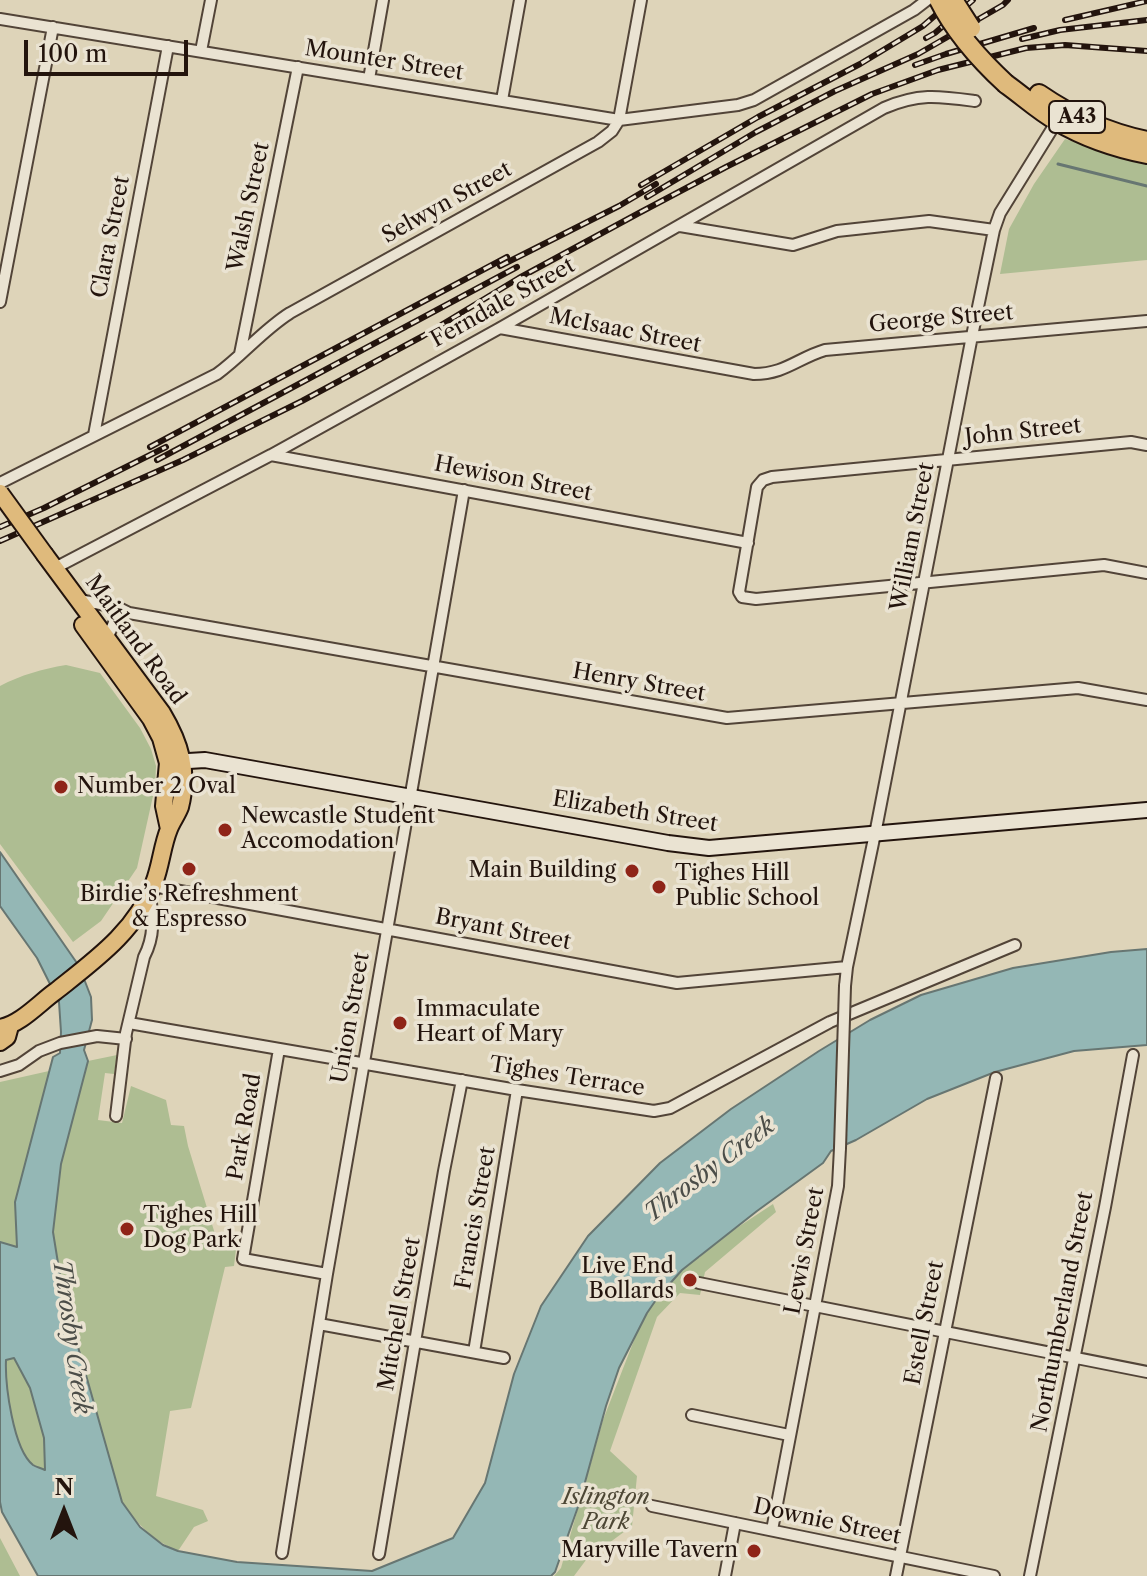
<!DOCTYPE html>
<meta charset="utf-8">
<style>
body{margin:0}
#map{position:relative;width:1147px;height:1576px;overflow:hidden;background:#ded4b9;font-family:"Libre Caslon Text",serif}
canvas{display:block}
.north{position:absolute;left:24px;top:1472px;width:80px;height:80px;-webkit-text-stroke:6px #eae3d2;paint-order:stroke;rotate:0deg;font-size:22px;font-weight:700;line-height:32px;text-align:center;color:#23140d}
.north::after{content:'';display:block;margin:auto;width:28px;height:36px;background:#23140d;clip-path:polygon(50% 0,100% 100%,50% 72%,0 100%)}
.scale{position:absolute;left:24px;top:40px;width:164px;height:36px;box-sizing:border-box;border:4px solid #23140d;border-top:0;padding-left:10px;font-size:24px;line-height:28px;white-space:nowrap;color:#23140d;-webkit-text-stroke:6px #eae3d2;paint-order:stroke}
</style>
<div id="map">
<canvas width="1147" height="1576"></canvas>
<div class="north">N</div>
<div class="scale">100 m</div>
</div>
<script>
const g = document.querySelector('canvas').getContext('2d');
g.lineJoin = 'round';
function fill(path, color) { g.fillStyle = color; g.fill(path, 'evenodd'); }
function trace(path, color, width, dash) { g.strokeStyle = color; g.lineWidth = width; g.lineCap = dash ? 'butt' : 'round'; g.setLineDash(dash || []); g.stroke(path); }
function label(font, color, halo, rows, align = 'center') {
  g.font = font + ' "Libre Caslon Text",serif'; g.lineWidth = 7; g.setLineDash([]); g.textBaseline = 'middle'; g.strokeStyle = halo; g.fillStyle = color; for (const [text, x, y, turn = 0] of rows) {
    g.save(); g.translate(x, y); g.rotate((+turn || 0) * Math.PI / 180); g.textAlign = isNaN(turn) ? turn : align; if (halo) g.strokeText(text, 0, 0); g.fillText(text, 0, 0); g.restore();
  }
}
fill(new Path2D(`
 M1065,139L1147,165V260L1000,274L1009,229L1034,184Z
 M66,665L100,673L140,728L151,749L156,766L155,787L137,868L101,921L73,942L0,844V686C21,675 42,669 66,665Z
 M117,1055L114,1074L105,1073L98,1120L122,1123L131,1086L166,1100L171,1125L184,1126L188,1146L219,1247L236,1249L234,1266L225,1267L191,1408L170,1411L156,1496L203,1510L208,1521L194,1527L178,1551C152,1540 139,1525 122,1503L63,1294L53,1232L61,1164L88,1061Z
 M49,1071L15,1202L17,1248L0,1242V1082Z
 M773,1204L776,1212L705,1272L700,1295L680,1293L657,1317L610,1451L637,1476L632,1526L586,1560L574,1576H554L561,1568L603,1420L638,1330L660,1291L692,1258H699L717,1241Z
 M14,1357L30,1388L44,1439L45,1471C41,1469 37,1467 33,1465C13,1449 5,1385 6,1360Z
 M0,1538L20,1576H0Z`), '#aebd92');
const water = new Path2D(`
 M0,852L79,966L91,997L92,1020L84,1050L88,1061L61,1164L53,1232L63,1294L122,1502L140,1527L163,1545L178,1551L237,1562L372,1571L453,1538L485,1483L514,1374L541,1306L588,1236L660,1163L731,1109L819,1051L870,1020L921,995L1013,968L1111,952L1147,949V1045L1074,1051L995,1072L927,1099L856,1140L831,1151L823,1163L757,1211L682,1270L658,1297L647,1313L619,1368L606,1406L579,1504L555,1572L551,1576H38L2,1512L0,1502V1242L17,1247L15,1202L53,1057L60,1053L61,1032L59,1002L37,958L0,906ZM14,1358L30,1388L44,1438L45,1470C41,1468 36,1467 33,1465C13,1449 5,1384 6,1360Z`);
fill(water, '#94b7b5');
trace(water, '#677672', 2);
trace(new Path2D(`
 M1058,164L1147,186`), '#677672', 3);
const minor = new Path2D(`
 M0,19L619,120L738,105L754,100L914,10L927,0
 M201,51L211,0
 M369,79L383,0
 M502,100L520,0
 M680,226L793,245L837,231L929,221L994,230
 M0,302L53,27
 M500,328L754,374C785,374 798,358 825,350L1147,321
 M240,354L298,67
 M94,435L168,46
 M1147,445L1131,442L772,477L763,480L757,487L739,592L742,597L756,599L1104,565L1147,573
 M271,455L748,543
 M0,483L217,374C243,355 263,330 290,313L598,142L612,131L619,120L641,0
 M55,568L271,455L500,328L884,108C919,93 938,96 975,101
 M79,600L117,607L129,613L727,718L1078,688L1147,700
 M107,638L116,619L129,613
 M153,886L677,983L847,967
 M845,986L847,967L877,824L972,336L994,230L1000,213L1057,121
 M129,1023L517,1090L654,1111L670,1108L830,1022L1015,945
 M279,1049L243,1259L327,1274
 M0,1071L19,1065L39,1051L60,1043L97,1036L126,1039
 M116,1116L126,1033L144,957C155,936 153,917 150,895
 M699,1283L1147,1372
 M319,1324L504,1358
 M474,1352L517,1090
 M692,1415L789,1435
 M652,1506L994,1576
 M772,1530L838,1186L840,1148
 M282,1553L327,1274L464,490
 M379,1554L444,1171L462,1080
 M725,1576L735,1523
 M896,1576L996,1078
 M1030,1576L1105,1207L1133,1055`);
const secondary = new Path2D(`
 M172,762L205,760L668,843L709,848L1147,810`);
const primary = new Path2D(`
 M83,625L151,719L161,738L168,763L164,806L169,829
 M0,1028C21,1024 39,1003 56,991C95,960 136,931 154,883C161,865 162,846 169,829C172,821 177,815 180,807C189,772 180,743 162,713L45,555
 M0,1042L7,1037L10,1026`);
const trunk = new Path2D(`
 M1006,84C1023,96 1039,111 1057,121C1084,137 1117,148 1147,154
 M1039,94C1071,116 1108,133 1147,141`);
trace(minor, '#524438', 14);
trace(secondary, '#23140d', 18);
trace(primary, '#23140d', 20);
trace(trunk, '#23140d', 22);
trace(minor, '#eae3d2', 10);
trace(secondary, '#eae3d2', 14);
trace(primary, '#dfba7c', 16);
trace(trunk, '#dfba7c', 18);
const rail = new Path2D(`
 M1065,20L1147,1
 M926,38L935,33L973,0
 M1022,39L1060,30L1147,20
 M915,65L946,54L1034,28
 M641,185L758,117L860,64L923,26L953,0
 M647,197L756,132L835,91L918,54L1003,5L1008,0
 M500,266L619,206L656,184
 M150,447L507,257
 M157,460L517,267
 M0,527L44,508L166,447
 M0,541L183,460L302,401L423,336L519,278L639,213L726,167L872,94L938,70L1026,48L1065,45L1147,51`);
trace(rail, '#23140d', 6);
trace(rail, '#eae3d2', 3, [9]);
const minorBridge = new Path2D(`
 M840,1148L845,986`);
const primaryBridge = new Path2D(`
 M0,493L45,555`);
const trunkBridge = new Path2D(`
 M939,0C955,32 980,60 1006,84
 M953,0L971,28`);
trace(minorBridge, '#524438', 14, []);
trace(primaryBridge, '#23140d', 20, []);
trace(trunkBridge, '#23140d', 22, []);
trace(minorBridge, '#eae3d2', 10);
trace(primaryBridge, '#dfba7c', 16);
trace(trunkBridge, '#dfba7c', 18);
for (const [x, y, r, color] of [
 [61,787,8,"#8f2418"],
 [225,830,8,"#8f2418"],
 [189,869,8,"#8f2418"],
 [632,871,8,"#8f2418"],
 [659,887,8,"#8f2418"],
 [400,1023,8,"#8f2418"],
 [127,1229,8,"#8f2418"],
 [690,1280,8,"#8f2418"],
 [754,1551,8,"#8f2418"]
]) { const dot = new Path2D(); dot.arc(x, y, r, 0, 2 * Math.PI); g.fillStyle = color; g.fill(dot); trace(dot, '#eae3d2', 3); }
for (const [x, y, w] of [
 [1077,117,56]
]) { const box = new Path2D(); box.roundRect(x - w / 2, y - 16, w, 32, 6); g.fillStyle = '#eae3d2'; g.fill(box); trace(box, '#23140d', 2); }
label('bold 20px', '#23140d', null, [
 ["A43",1077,117]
]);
label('22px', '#23140d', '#eae3d2', [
 ["Mounter Street",384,61,9],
 ["Selwyn Street",447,203,-29],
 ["Walsh Street",249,207,-78],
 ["Clara Street",111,237,-79],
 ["Ferndale Street",503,303,-29],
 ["George Street",941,319,-5],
 ["McIsaac Street",625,331,11],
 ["John Street",1023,432,-6],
 ["Hewison Street",513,479,11],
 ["William Street",913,537,-79],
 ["Maitland Road",135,640,54],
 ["Henry Street",639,683,10],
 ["Elizabeth Street",635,812,9],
 ["Bryant Street",503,930,11],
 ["Union Street",351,1018,-80],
 ["Tighes Terrace",567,1077,9],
 ["Park Road",245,1127,-80],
 ["Francis Street",476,1218,-80],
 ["Lewis Street",805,1251,-79],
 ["Northumberland Street",1063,1312,-79],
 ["Mitchell Street",400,1314,-80],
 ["Estell Street",925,1323,-79],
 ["Downie Street",827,1522,12]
]);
label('22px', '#23140d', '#eae3d2', [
 ["Number 2 Oval",77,787],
 ["Newcastle Student",241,817],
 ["Accomodation",241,842],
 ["Main Building",616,871,"right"],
 ["Tighes Hill",675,874],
 ["Public School",675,899],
 ["Birdie’s Refreshment",189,895,"center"],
 ["& Espresso",189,920,"center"],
 ["Immaculate",416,1010],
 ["Heart of Mary",416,1035],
 ["Tighes Hill",143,1216],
 ["Dog Park",143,1241],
 ["Live End",674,1267,"right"],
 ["Bollards",674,1292,"right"],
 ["Maryville Tavern",738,1551,"right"]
], 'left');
label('italic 22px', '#4d4735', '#eae3d2', [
 ["Islington",606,1498],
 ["Park",606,1523]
]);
label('italic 24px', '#4b4d48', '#eae3d2', [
 ["Throsby Creek",710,1170,-37],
 ["Throsby Creek",71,1337,82]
]);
</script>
